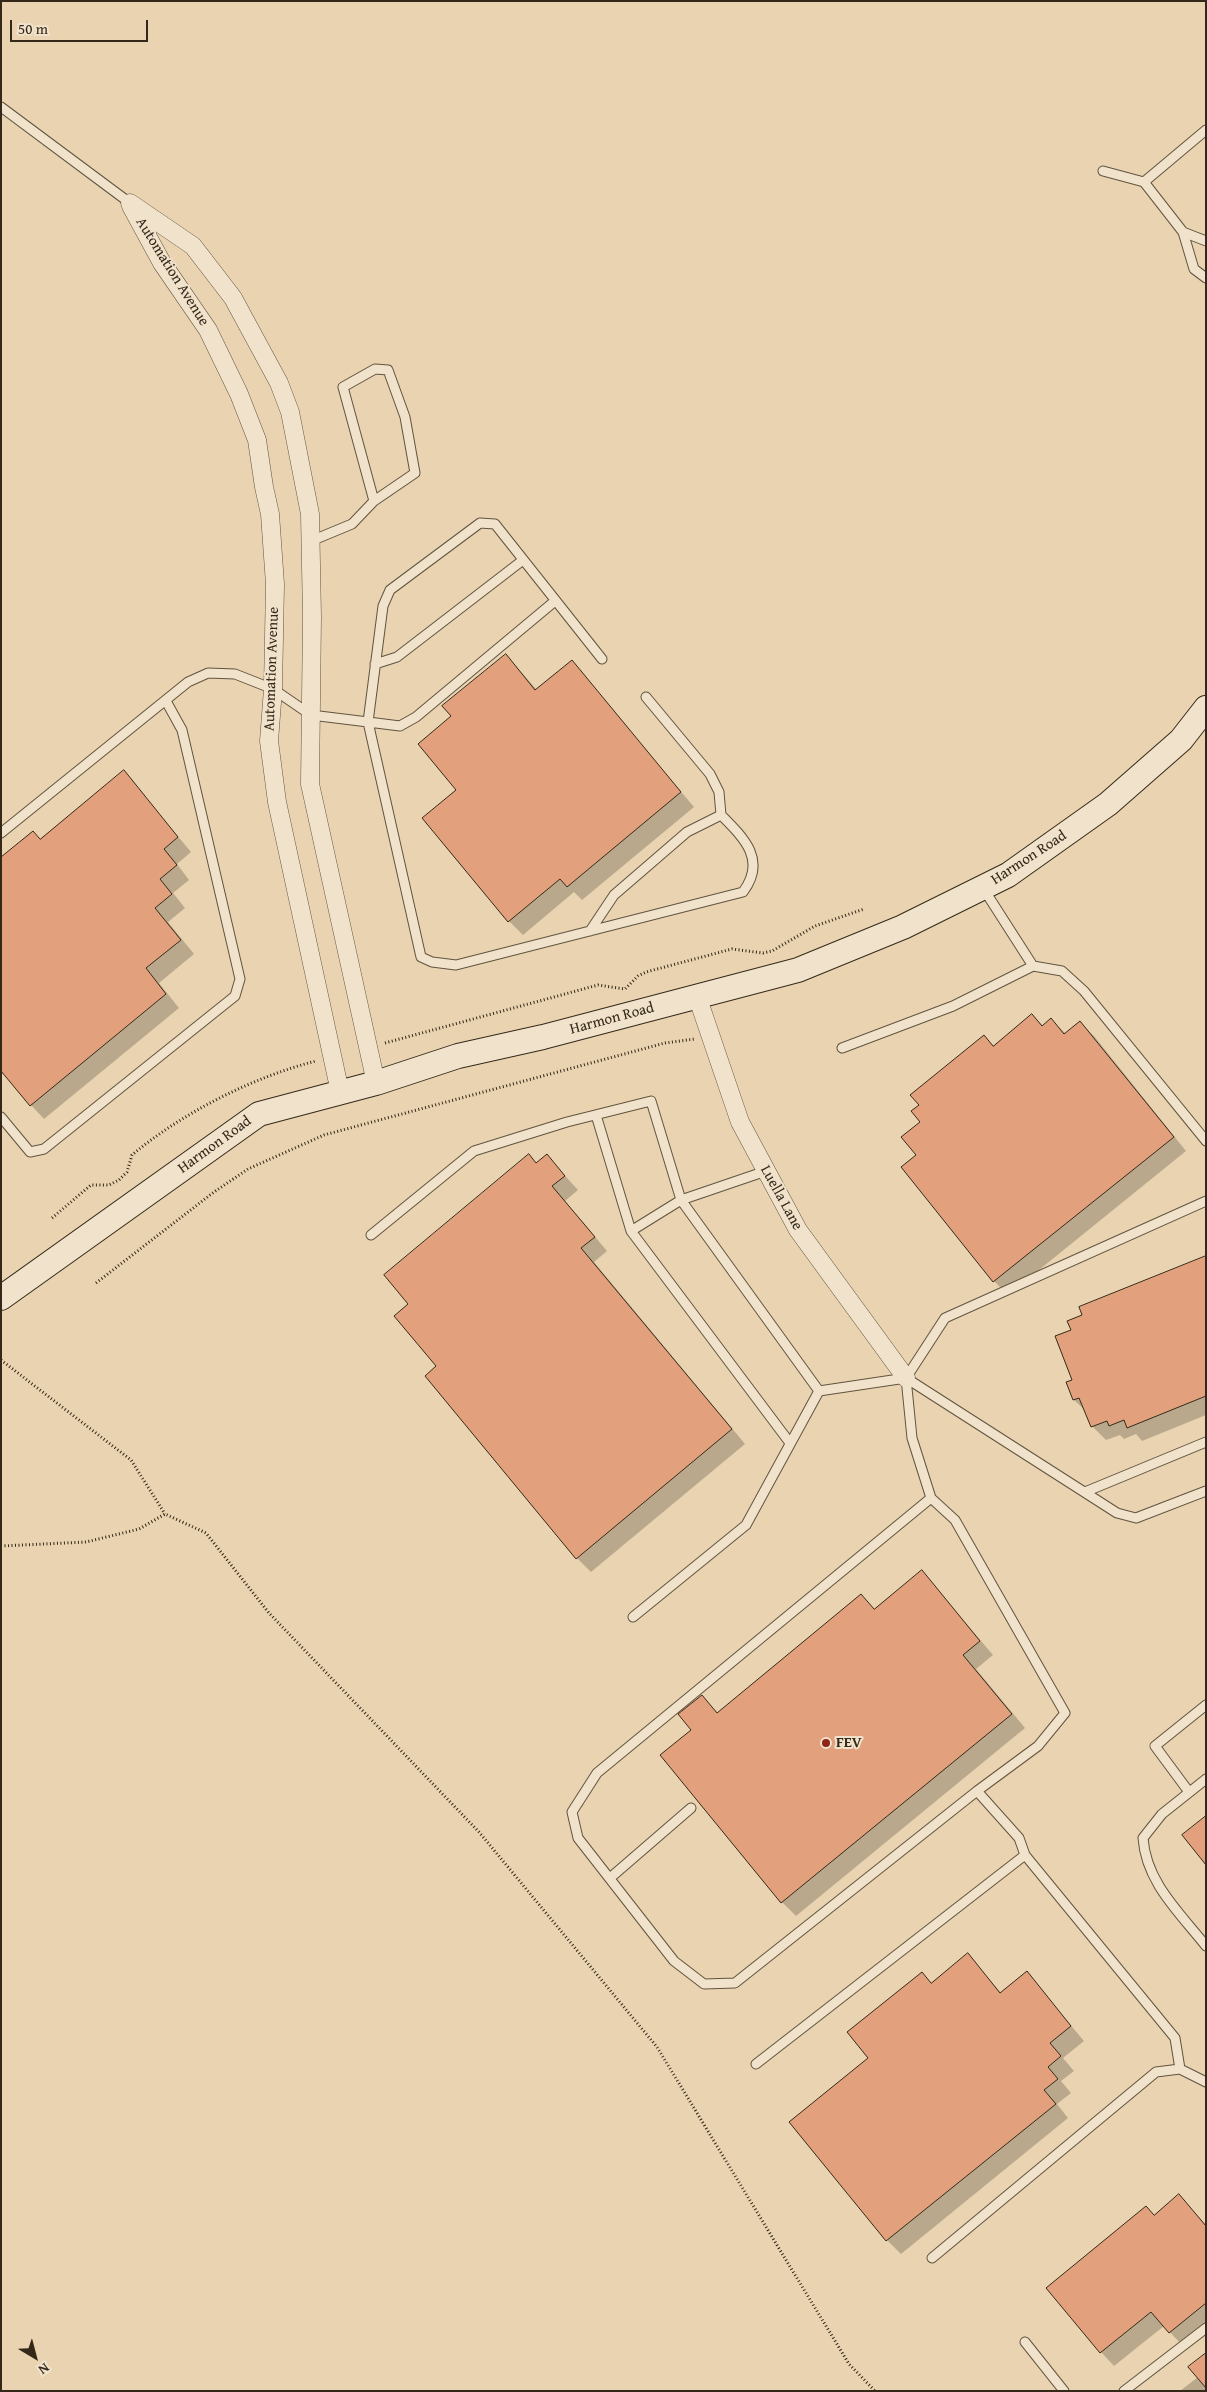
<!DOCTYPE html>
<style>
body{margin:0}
#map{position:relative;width:1207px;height:2392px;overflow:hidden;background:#e9d3b0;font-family:"Gentium Book Plus",serif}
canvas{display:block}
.frame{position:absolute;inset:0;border:2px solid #342919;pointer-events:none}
.north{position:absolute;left:10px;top:2332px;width:50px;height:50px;-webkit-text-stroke:4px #f1e2cc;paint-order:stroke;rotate:143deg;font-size:14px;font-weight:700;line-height:20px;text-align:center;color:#342919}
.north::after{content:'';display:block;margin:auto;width:18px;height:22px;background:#342919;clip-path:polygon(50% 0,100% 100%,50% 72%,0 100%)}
.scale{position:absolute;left:10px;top:20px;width:138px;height:22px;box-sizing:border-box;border:2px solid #342919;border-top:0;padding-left:6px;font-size:15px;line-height:18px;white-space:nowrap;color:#342919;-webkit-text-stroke:4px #f1e2cc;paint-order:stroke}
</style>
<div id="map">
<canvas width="1207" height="2392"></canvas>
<div class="frame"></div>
<div class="north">N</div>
<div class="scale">50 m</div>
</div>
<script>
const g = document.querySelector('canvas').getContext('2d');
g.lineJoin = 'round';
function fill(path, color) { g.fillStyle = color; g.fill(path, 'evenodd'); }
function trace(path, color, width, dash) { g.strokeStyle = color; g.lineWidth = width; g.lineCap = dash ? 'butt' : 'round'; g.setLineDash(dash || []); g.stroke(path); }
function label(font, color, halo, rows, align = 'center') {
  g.font = font + ' "Gentium Book Plus",serif'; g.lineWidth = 4; g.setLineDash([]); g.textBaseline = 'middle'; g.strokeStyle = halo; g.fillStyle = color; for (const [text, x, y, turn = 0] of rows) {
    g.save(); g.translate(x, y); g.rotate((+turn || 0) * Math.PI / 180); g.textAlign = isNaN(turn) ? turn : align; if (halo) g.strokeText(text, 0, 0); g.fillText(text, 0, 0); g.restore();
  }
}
fill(new Path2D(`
 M506,655L537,690L571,662L694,807L582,900L574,892L523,935L509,921L458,790L453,717Z
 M124,772L191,852L177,864L189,880L173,893L185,908L168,922L194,954L159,983L179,1008L44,1119L31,1105L41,840Z
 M1032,1015L1043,1026L1051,1020L1066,1034L1080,1023L1094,1036L1186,1151L1008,1295L994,1281L903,1168L918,1156L921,1122V1105L984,1037L994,1046Z
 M547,1156L578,1190L565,1201L607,1251L594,1262L745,1444L591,1572L577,1558L438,1367L410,1304L537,1164Z
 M1206,1257V1415L1142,1441L1136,1434L1124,1439L1120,1435L1106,1440L1092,1426L1086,1411L1074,1400L1068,1383L1074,1380L1073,1331Z
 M922,1572L993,1655L976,1669L1025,1728L796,1916L782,1902L692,1730L702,1697L718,1713L861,1596L875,1610Z
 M968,1955L1001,1993L1027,1973L1084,2041L1063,2058L1074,2071L1061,2081L1071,2093L1057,2104L1068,2118L901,2254L887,2240L870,2059L922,1973L932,1984Z
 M1179,2196L1206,2225V2328L1183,2346L1164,2326L1114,2366L1101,2352L1154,2216Z
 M1206,2355V2391H1180L1198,2377Z`), '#0003');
const building = new Path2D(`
 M506,654L535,690L572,660L681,792L567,887L560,879L508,922L422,818L456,790L418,744L451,716L442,706Z
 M124,770L178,837L164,849L177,865L160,879L172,894L155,908L181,940L146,968L166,994L30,1106L1,1071V857L33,831L40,839Z
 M1032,1014L1042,1026L1051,1018L1064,1034L1080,1021L1174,1137L993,1282L901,1167L916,1155L901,1137L920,1122L911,1111L919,1105L910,1095L984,1035L993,1046Z
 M529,1154L536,1163L547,1154L565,1176L552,1186L595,1237L581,1248L732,1429L576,1559L425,1376L436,1366L394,1316L408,1304L384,1275Z
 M1206,1256V1396L1127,1428L1124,1420L1109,1426L1107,1421L1091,1427L1079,1398L1073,1400L1066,1382L1072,1380L1055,1336L1071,1330L1067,1321L1082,1315L1079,1307Z
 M922,1570L980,1641L963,1655L1012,1714L781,1903L660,1755L691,1730L678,1714L702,1695L717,1713L861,1594L874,1609Z
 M1206,1816V1865L1182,1835Z
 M968,1953L1000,1993L1027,1971L1071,2026L1050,2043L1061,2056L1048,2067L1058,2079L1044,2090L1056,2104L886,2241L789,2122L868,2058L847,2032L922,1972L931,1983Z
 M1179,2194L1206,2226V2303L1169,2333L1151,2312L1100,2353L1046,2288L1146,2206L1154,2215Z
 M1206,2353V2388L1188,2367Z`);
fill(building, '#e2a17c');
trace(building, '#342919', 1);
const lane = new Path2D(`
 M1,107L130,203
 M1103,171L1144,182L1183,232L1194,269L1206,278
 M1144,182L1206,130
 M1183,232L1206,241
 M311,541L352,524L374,501L415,473L405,417L388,370L375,369L343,387L374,501
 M555,601L416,717L400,726L368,722L383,606L390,590L480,523L495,524L602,659
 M375,664L397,657L523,560
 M646,697L710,774L719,792L721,815
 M1,833L188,682L208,673L235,674L273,689L311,715L368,722L421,957L432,962L456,965L743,892C767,860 744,838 721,815L687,832L614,895L590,931
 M983,888L1033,966L1062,971L1084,991L1206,1141
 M842,1048L953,1006L1033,966
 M596,1115L631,1231L790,1443
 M1,1117L30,1152L44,1149L235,996L240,979L182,730L166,701
 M631,1231L681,1200L819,1391L906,1378L1117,1513L1136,1518L1206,1491
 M371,1235L474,1151L567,1122L651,1101L681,1200L766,1171
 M1085,1492L1206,1442
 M931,1498L912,1438L906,1378L945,1318L1206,1201
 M633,1617L746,1525L819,1391
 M1206,1779L1162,1814L1143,1838C1146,1882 1179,1912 1206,1946
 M977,1791L1038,1746L1065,1713L955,1520L931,1498L597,1773L572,1812L578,1838L674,1961L704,1984L735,1983L977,1791L1019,1838L1025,1855
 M1189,1792L1155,1746L1206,1705
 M610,1878L691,1808
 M756,2064L1025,1855L1175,2038L1180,2069L1206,2082
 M932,2258L1156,2072L1180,2069
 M1025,2342L1064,2391
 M1124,2391L1206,2328`);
const street = new Path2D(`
 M130,203L193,246L233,298L279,383L290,412L310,514L312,617L310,784L376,1083
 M131,206L162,263L208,330L239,394L257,440L264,487L270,514L275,584L273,689L269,741L277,802L340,1092
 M697,996L740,1122L798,1230L906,1378`);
const secondary = new Path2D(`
 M1,1298L259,1114L376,1083L458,1056L543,1037L798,970L903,927L1008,875L1108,804L1181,740L1206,708`);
trace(lane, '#61543f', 11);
trace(street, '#61543f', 19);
trace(secondary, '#342919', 26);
trace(new Path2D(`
 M385,1043L598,985L625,989L638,976L646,972L732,949L763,953L772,951L815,926L864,909
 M52,1218L91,1185H109L119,1180L127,1172L132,1155C182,1113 253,1077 316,1061
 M96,1283L214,1192L248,1169L324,1135L665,1043L695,1039
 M1,1360L131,1460L165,1514
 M1,1546L86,1542L139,1529L165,1514L206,1533L269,1613L479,1832L657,2047L849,2364L875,2391`), '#342919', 3, [1, 2.5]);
trace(lane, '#f1e2cc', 9);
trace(street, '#f1e2cc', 18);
trace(secondary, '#f1e2cc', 24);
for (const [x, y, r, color] of [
 [826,1743,5,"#8f2418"]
]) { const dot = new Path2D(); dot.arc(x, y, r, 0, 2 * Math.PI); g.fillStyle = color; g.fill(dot); trace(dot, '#f1e2cc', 2); }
label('15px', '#342919', '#f1e2cc', [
 ["Automation Avenue",172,272,58],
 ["Automation Avenue",272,669,-88],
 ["Harmon Road",1029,858,-33],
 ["Harmon Road",612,1019,-15],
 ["Harmon Road",215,1145,-36],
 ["Luella Lane",781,1198,61]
]);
label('bold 15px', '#342919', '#f1e2cc', [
 ["FEV",836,1743]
], 'left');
</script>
